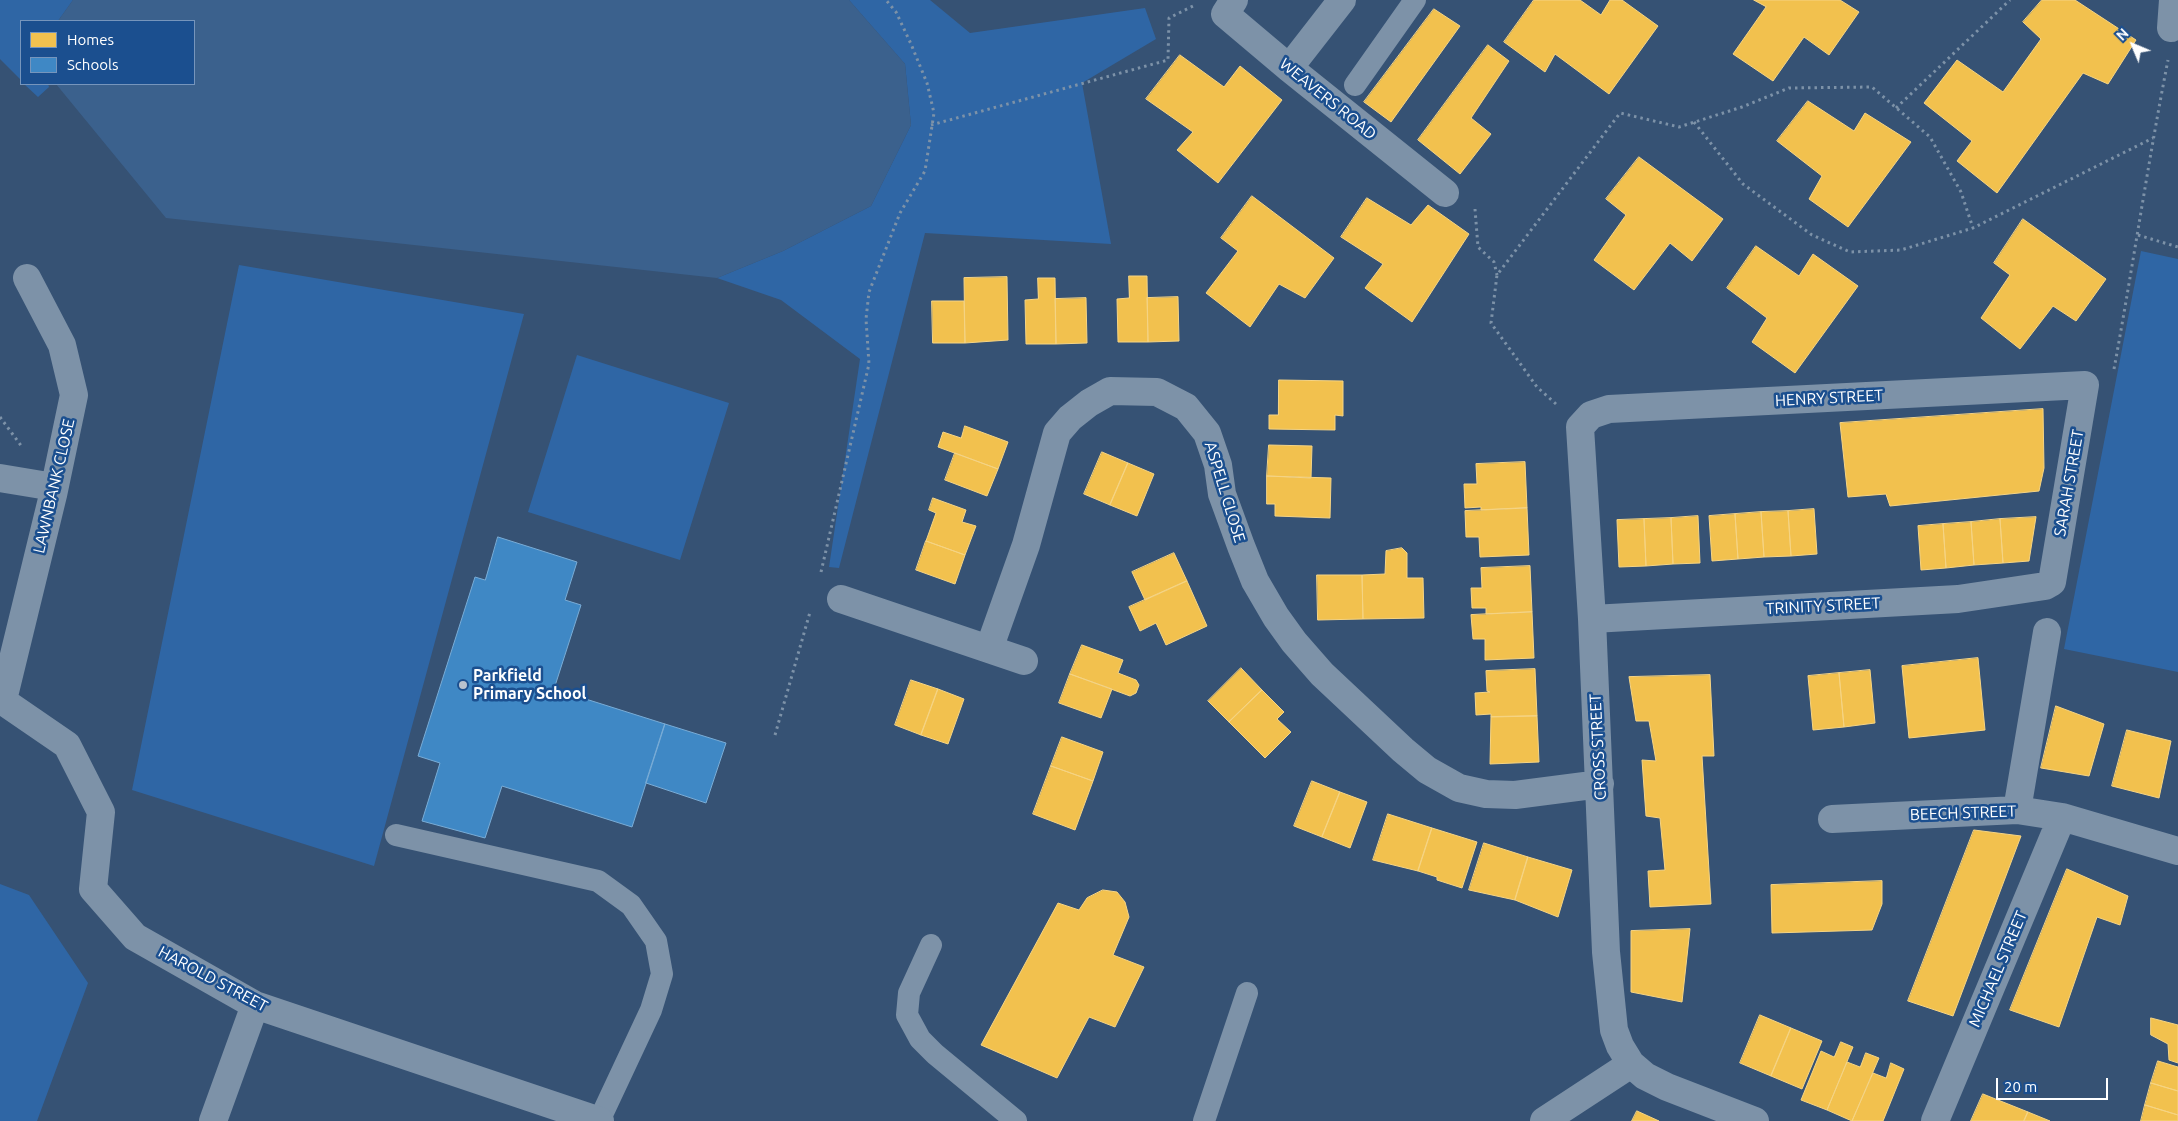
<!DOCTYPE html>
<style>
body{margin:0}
#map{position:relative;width:2178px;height:1121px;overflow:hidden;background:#365274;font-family:Ubuntu,sans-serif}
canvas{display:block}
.legend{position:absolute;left:20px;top:20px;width:175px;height:65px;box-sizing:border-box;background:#1b4f8f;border:1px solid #7695bc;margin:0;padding:6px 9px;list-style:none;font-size:15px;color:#fff}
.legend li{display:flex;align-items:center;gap:10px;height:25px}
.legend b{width:25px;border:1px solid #7695bc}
.north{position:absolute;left:2108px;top:20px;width:50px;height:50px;-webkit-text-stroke:4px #1b4f8f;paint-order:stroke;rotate:315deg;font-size:14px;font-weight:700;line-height:20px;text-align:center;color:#fff}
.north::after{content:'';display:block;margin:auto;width:18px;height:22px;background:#fff;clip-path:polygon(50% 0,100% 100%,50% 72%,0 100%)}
.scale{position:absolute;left:1996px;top:1078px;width:112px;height:22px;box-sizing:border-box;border:2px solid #fff;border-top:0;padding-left:6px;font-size:15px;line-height:18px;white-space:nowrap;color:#fff;-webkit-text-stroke:4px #1b4f8f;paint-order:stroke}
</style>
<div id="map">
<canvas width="2178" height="1121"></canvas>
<ul class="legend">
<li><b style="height:14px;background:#f2c14e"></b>Homes</li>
<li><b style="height:14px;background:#3f88c5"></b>Schools</li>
</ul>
<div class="north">N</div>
<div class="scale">20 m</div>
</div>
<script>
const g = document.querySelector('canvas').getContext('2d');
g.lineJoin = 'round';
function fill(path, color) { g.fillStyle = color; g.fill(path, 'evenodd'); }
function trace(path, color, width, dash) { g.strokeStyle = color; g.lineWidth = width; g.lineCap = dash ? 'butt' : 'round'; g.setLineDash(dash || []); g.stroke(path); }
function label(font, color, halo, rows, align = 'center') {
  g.font = font + ' Ubuntu,sans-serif'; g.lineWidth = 5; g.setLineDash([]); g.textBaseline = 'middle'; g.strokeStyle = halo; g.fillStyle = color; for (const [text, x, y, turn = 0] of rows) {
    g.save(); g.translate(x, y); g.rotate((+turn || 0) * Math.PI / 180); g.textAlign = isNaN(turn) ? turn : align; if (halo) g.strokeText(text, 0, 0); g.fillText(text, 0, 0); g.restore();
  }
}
fill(new Path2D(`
 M0,0H73L58,21H21V80L0,59Z
 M849,0H930L970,33L1145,8L1156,39L1082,83L1111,244L925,233L839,568L829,567L860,359L781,300L717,278L783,251L871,206L911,125L905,64Z
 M24,84H48L49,87L38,97Z
 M2141,251L2178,259V672L2064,649Z
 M239,265L524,314L374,866L132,790Z
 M577,355L729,403L680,560L528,512Z
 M0,884L29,895L88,983L37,1121H0Z`), '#2f66a5');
fill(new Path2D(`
 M73,0H849L905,64L911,125L871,206L783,251L717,278L166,218L56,84H194V21H58Z`), '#3b618d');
const homes = new Path2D(`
 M1534,0H1580L1601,15L1610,0H1622L1658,26L1609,94L1555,54L1545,72L1504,42Z
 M1754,0H1840L1859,12L1829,55L1804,37L1773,81L1733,54L1766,7Z
 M2042,0H2075L2136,40L2108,84L2083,73L1997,193L1957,161L1972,141L1924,103L1957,60L2003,92L2041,39L2023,22Z
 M1434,9L1460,26L1391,122L1364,102Z
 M1488,45L1509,61L1471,118L1491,134L1460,174L1418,140Z
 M1180,55L1224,87L1240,66L1282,100L1218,183L1177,150L1193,132L1146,99Z
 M1808,101L1854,131L1865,113L1911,142L1848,227L1809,199L1822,176L1777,141Z
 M1639,157L1723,219L1692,261L1670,243L1634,290L1594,260L1626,215L1606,199Z
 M1252,196L1334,258L1305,298L1279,284L1250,327L1206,293L1238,251L1221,238Z
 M1367,198L1411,225L1428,205L1469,234L1412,322L1365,288L1383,264L1341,237Z
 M2023,219L2106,279L2076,321L2053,306L2020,349L1981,318L2010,275L1994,263Z
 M1756,246L1799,276L1813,254L1858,286L1795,373L1752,342L1767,318L1727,288Z
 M1129,276H1147L1148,342H1118L1117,299L1129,298Z
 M1007,277L1008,340L965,343L964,278Z
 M1038,278H1055L1056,344H1026L1025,300L1038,299Z
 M1178,297L1179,341L1148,342L1147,298Z
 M1086,298L1087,343L1056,344L1055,299Z
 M932,301H964L965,343H933Z
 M1279,380L1343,381V416L1335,415V430L1269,429V415H1278Z
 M2043,409L2044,468L2039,491L1890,506L1886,494L1848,497L1840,423Z
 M965,426L1008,442L998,469L938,447L943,432L961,438Z
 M1269,445L1312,446L1311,478L1267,476Z
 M1102,452L1128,463L1110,505L1084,494Z
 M955,453L998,469L987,496L945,480Z
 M1525,462L1527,508L1481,510V507L1465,508L1464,484H1477L1476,464Z
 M1128,463L1154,474L1137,516L1110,505Z
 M1267,476L1331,478L1330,518L1275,516V504H1267Z
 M933,498L966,510L962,522L976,526L965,555L926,541L936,513L929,510Z
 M1527,508L1529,555L1480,557L1479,537H1466L1465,511Z
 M1814,509L1817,554L1791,556L1788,511Z
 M1788,511L1791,556L1764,557L1761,512Z
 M1761,512L1764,557L1738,559L1735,514Z
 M1735,514L1738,559L1712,561L1709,516Z
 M1698,516L1700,563L1673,564L1671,518Z
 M2036,517L2029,561L2003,563L2000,519Z
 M1671,518L1673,564L1646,566L1644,519Z
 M1644,519L1646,566L1619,567L1617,520Z
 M2000,519L2003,563L1974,565L1971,522Z
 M1971,522L1974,565L1946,568L1943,524Z
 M1943,524L1946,568L1921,570L1918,526Z
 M926,541L965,555L955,584L916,570Z
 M1402,548L1407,553V578H1423L1424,618L1363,619L1362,575L1385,574L1386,551Z
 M1174,553L1187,581L1145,600L1132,572Z
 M1530,566L1532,612L1486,614V608H1472L1471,588H1482L1481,568Z
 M1317,575H1362L1363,619L1318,620Z
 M1187,581L1207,626L1166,645L1156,623L1140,631L1129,607Z
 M1532,612L1534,658L1485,660V639H1473L1471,615Z
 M1082,645L1123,660L1118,673L1136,680L1139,685L1136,693L1130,696L1070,674Z
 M1978,658L1985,730L1909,738L1902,666Z
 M1241,668L1262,690L1229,722L1208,701Z
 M1535,669L1537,716L1491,717V714L1476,715L1475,693L1490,692L1487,691L1486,671Z
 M1870,670L1875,723L1844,727L1839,673Z
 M1839,673L1844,727L1813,730L1808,676Z
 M1070,674L1112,689L1101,718L1059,703Z
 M1710,675L1714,756H1702L1711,904L1650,907L1648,871L1665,870L1660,818L1646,816L1642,760L1656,761L1649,721H1636L1629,677Z
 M911,680L938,689L921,735L895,725Z
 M938,689L964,699L948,744L921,735Z
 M1262,690L1284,712L1277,719L1291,732L1265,758L1229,722Z
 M2056,706L2104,724L2089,776L2041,768Z
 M1537,716L1539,762L1490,764L1491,717Z
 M2127,730L2171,741L2159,798L2112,786Z
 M1062,737L1103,752L1093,781L1051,766Z
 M1051,766L1093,781L1075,830L1033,814Z
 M1312,781L1340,792L1322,837L1294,826Z
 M1340,792L1367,802L1350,848L1322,837Z
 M1388,814L1432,828L1418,871L1373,860Z
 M1432,828L1477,842L1462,888L1437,880V877L1418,871Z
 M1974,830L2021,836L1953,1016L1908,1001Z
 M1484,843L1528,857L1515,900L1469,890Z
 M1528,857L1572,870L1558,917L1515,900Z
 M2067,869L2128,896L2120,925L2097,917L2059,1027L2010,1010Z
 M1882,881V904L1872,930L1772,933L1771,885Z
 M1103,890L1117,892L1125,902L1129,917L1113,955L1144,967L1115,1027L1089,1017L1057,1078L981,1045L1058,903L1079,910L1087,898Z
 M1690,929L1682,1002L1631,992V931Z
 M1760,1015L1791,1028L1771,1076L1740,1063Z
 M2151,1018L2178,1025V1063L2169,1060L2168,1044L2151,1035Z
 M1791,1028L1822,1041L1802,1089L1771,1076Z
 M1841,1042L1853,1047L1827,1110L1801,1100L1821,1051L1834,1057Z
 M1866,1053L1879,1058L1852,1121L1827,1110L1847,1062L1860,1067Z
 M2158,1061L2178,1067V1091L2151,1083Z
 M1891,1063L1904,1069L1883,1121H1852L1873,1073L1886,1078Z
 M2151,1083L2178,1091V1115L2145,1105Z
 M1983,1094L2028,1112L2024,1121H1971Z
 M2145,1105L2178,1115V1121H2141Z
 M1637,1111L1659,1121H1632Z
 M2028,1112L2050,1121H2024Z`);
fill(homes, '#f2c14e');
trace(homes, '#f6d483', 1);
const schools = new Path2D(`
 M498,537L577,562L565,600L581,605L554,689L665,724L632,827L502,786L485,838L422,821L440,763L418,756L475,577L485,580Z
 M665,724L726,743L706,803L646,783Z`);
fill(schools, '#3f88c5');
trace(schools, '#79acd6', 1);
trace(new Path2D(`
 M1896,108L2010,0
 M1694,122L1743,184L1812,235L1850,252L1901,250L1973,228L2153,138
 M931,125L1168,60L1169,18L1193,6
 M1475,209L1478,247L1494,262L1497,275
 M2138,235L2178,247
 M2114,369C2133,266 2148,162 2168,60
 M1556,404L1537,387L1491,323L1497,275L1620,113L1679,127L1742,107L1789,88L1872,87L1930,137L1961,192L1973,228
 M0,417L22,447
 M821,572L869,364L866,319L869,292L900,213L925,171L934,113L927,83L911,44L896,12L886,0
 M775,735L810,612`), '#7d92a8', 3, [2.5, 4]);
trace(new Path2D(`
 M1355,85L1415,0
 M396,835L598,881L631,905L656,941L662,974L651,1010L599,1121
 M931,945L909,993L907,1015L920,1039L935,1054L1016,1121
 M1204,1121L1247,993`), '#7d92a8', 22);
trace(new Path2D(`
 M1234,0L1225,14L1289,68L1445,193
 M2171,28L2173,0
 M1289,68L1342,0
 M0,478L54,487
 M841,599L1024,661
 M1592,619L1958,599L2045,586L2052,582L2085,385L1609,409L1591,415L1580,427L1592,619L1606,952L1614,1030L1620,1046L1631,1064L1645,1076L1667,1087L1755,1121
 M989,649L1026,545L1057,433L1070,418L1089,403L1110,391L1157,392L1186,407L1207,433L1218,465L1222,494L1241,546L1255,581L1276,617L1294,642L1322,674L1403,750L1427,770L1459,788L1486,794L1515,795L1600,784
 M0,699L67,745L101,812L93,889L135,937L255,1005L600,1121
 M3,700L53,495L74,395L62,345L27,278
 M2017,810L2047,632
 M1832,819L2017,810L2062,817L2178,851
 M213,1121L255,1005
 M1544,1121L1631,1064
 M1935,1121L2062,817`), '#7d92a8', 28);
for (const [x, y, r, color] of [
 [463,685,5,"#b9c2ce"]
]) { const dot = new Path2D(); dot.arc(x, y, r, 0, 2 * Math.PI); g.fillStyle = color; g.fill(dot); trace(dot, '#1b4f8f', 2); }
label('16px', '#fff', '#1b4f8f', [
 ["WEAVERS ROAD",1328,99,39],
 ["HENRY STREET",1829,398,-3],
 ["SARAH STREET",2069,483,-80],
 ["LAWNBANK CLOSE",54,486,-77],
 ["ASPELL CLOSE",1225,492,73],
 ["TRINITY STREET",1823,606,-3],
 ["CROSS STREET",1598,747,-93],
 ["BEECH STREET",1963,813,-2],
 ["MICHAEL STREET",1998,969,-67],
 ["HAROLD STREET",213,979,28]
]);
label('bold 16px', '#fff', '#1b4f8f', [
 ["Parkfield",473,676],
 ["Primary School",473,694]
], 'left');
</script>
